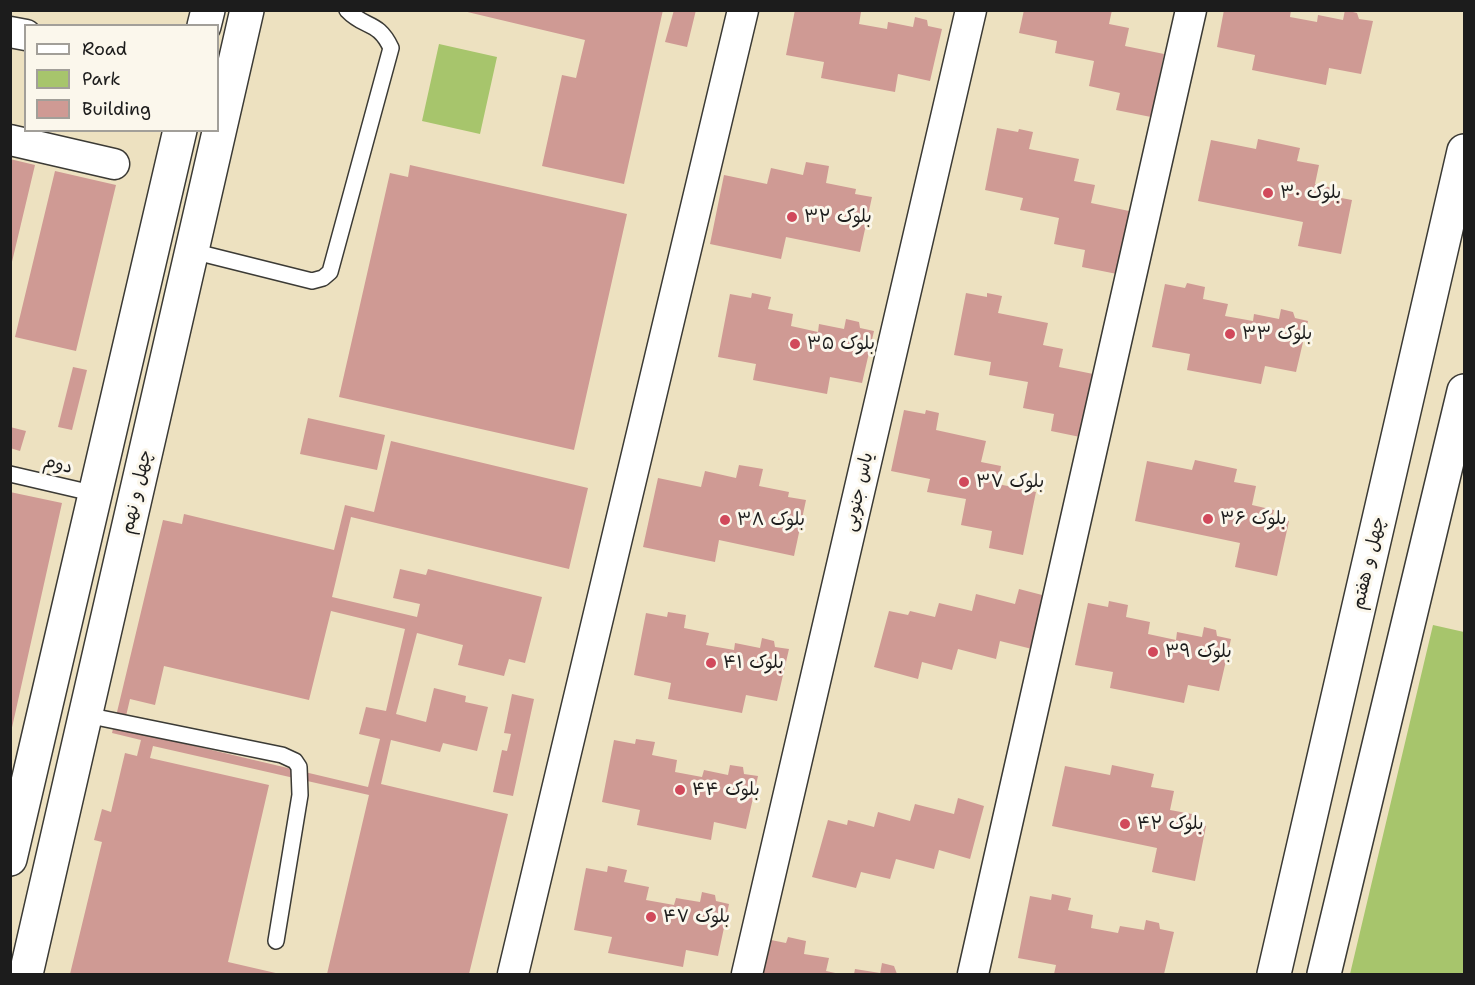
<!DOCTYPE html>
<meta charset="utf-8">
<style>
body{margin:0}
#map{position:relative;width:1475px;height:985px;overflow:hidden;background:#ede1c0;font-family:"Shantell Sans",sans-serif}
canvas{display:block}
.frame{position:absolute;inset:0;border:12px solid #1c1c1c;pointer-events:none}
.legend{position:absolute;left:24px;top:24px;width:195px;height:108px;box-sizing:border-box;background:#fbf7ec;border:2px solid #a29f99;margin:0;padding:8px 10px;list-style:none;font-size:18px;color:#1c1c1c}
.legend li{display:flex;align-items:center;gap:12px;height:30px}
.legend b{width:30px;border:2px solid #a29f99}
</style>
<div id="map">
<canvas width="1475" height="985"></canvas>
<div class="frame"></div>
<ul class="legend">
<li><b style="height:8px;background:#fff"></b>Road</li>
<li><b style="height:16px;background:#a7c56c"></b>Park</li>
<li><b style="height:16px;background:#cf9a94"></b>Building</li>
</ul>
</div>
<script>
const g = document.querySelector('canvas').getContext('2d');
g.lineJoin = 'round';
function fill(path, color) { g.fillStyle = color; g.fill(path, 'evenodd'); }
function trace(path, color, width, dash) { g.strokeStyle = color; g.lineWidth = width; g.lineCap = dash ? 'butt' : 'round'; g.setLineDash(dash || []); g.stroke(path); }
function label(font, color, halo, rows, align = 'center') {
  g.font = font + ' "Shantell Sans","Playpen Sans Arabic",sans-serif'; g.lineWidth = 6; g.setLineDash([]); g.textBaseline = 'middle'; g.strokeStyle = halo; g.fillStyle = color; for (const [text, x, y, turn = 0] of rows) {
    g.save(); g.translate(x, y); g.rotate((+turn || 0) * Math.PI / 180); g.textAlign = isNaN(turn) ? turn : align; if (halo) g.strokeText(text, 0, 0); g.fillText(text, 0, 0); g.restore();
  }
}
fill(new Path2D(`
 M439,44L497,57L480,134L422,121Z
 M1433,625L1464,632V974H1350Z`), '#a7c56c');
fill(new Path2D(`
 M459,10H663L624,184L542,166L562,75L576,78L585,40Z
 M674,10H696L687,47L665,42Z
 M795,10L861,12L859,24L887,29L888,22L913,27L915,17L927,20L928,26L942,29L930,81L898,74L895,92L821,78L824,62L786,55Z
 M1024,10H1112L1109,24L1129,28L1125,46L1164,54L1151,117L1116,110L1120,93L1089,86L1094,61L1055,53L1057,41L1019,33Z
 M1224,10H1291L1290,17L1317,22L1318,15L1343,20L1345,10L1357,13L1359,19L1373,21L1361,74L1329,68L1326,85L1252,70L1255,55L1217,47Z
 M997,128L1018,132L1019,129L1033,132L1029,149L1079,159L1074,181L1095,185L1091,203L1129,211L1117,274L1082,267L1085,250L1054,244L1059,218L1020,210L1023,198L985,190Z
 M1258,139L1300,148L1297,161L1319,165L1315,184L1337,189L1336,197L1352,200L1341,254L1298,246L1303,222L1198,201L1211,140L1256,149Z
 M10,159L35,165L11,266H10Z
 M806,162L829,166L826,183L856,189L855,194L872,197L860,252L786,237L781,259L710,244L724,175L767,184L771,168L803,175Z
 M410,165L627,214L574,450L339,397L390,173L408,177Z
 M55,171L116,185L76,351L15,337Z
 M1187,283L1205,287L1203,299L1228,304L1225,316L1253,321L1254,314L1279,319L1281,309L1293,312L1295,318L1308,321L1296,372L1265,366L1261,384L1187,370L1190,354L1152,347L1165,284L1185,288Z
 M752,293L771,297L768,309L793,314L791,326L818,332L819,324L844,329L846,319L859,322L860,328L874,331L862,383L830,377L827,394L753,380L756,364L718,357L730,294L751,298Z
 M966,293L987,297V293L1002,296L998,313L1048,323L1043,345L1063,349L1059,367L1098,375L1085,438L1051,431L1054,414L1023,408L1028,382L989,375L991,362L954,355Z
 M73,367L87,370L72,430L58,427Z
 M904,410L925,414L926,410L939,413L936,430L986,441L981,462L1001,466L998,484L1036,492L1023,555L989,548L992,531L961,525L966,499L927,492L930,479L891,471Z
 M308,418L385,435L377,470L300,454Z
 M10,427L26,431L20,451L10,448Z
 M391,441L588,488L569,569L351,517L332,597L417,617L420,604L393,598L400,569L426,575L428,569L542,597L525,663L509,659L504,676L458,665L463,645L417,633L396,714L426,722L434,688L466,696L465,702L488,707L477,751L443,743L440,752L391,740L381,784L508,814L469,974H327L369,795L153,746L150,758L269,785L228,962L280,974H70L102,842L94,840L102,809L111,812L125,753L137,756L141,740L112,733L163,520L182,524L184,514L334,550L345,505L374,512ZM331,611L405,629L386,711L366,707L359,734L380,739L368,787L123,729L130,699L155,705L164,666L309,700Z
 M1195,460L1237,469L1234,482L1256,486L1252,505L1274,510L1272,518L1289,521L1277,576L1235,567L1240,543L1135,521L1147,461L1192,470Z
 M739,465L763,469L759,486L789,492L788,497L806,500L794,556L719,540L715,562L643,547L658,478L701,487L705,471L736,478Z
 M10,492L62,503L11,732H10Z
 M1019,589L1046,596L1032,649L1000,641L996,659L958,649L952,670L922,662L918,679L874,667L889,611L908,615L910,611L935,617L939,603L972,611L976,594L1015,604Z
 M1109,601L1128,605L1126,617L1150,622L1148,634L1176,640L1177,632L1202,637L1204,627L1216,630L1217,636L1231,639L1219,691L1188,685L1184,703L1110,688L1113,672L1075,665L1088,603L1108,607Z
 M668,612L686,615L684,628L709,633L706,645L734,650L735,643L760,648L762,638L774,641L775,647L789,649L777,701L746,695L742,713L668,699L671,683L634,675L646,613L667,617Z
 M512,694L534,699L513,796L493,792L502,750L507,751L511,734L504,733Z
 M636,739L655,742L652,755L677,760L675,772L702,777L704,770L728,775L730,765L743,767L744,774L758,776L746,829L714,822L711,840L637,825L640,810L602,802L614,740L635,744Z
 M1112,765L1154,774L1151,787L1174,791L1170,810L1192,814L1190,823L1206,826L1195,881L1152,872L1157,848L1052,826L1065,766L1110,775Z
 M958,798L984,806L970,859L939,850L934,869L896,859L890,879L861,872L856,888L812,877L828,820L847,825L848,820L874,827L878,812L910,821L915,804L954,814Z
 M608,866L627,870L624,882L649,887L646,900L674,905L676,898L700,902L702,892L715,895L716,901L729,904L718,956L686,950L683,967L608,953L612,937L574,930L586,868L607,872Z
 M1052,894L1071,898L1068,910L1093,915L1091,928L1118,933L1120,926L1144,930L1146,920L1159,923L1160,929L1174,932L1164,974H1054L1056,965L1018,958L1030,896L1051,900Z
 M788,937L806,941L804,954L829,958L826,971L840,974H759L766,939L786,943Z
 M882,963L894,966L897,974H880Z
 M855,969L880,973V974H854Z`), '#cf9a94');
const service = new Path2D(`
 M192,251L312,281L323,278L330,272L391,48C378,20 365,29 347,10
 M10,474L96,494
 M86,715L282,755L295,761L299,767L300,795L276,941`);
const minor = new Path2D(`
 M10,32L26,35
 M10,140L114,164
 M513,974L743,10
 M747,974L971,10
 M973,974L1191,10`);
const tertiary = new Path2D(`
 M204,26L208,10
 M10,859L180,130
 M26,974L247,10
 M1274,974L1464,151
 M1324,974L1464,391`);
trace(service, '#3b3a35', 18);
trace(minor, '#3b3a35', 33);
trace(tertiary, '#3b3a35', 36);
trace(service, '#fff', 15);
trace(minor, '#fff', 30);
trace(tertiary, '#fff', 33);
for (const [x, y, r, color] of [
 [1268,193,6,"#d1495b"],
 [792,217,6,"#d1495b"],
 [1230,334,6,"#d1495b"],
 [795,344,6,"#d1495b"],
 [964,482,6,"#d1495b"],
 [1208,519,6,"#d1495b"],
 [725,520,6,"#d1495b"],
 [1153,652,6,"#d1495b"],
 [711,663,6,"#d1495b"],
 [680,790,6,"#d1495b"],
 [1125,824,6,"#d1495b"],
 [651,917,6,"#d1495b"]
]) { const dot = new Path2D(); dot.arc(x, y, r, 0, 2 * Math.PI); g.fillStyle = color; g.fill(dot); trace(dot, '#fbf7ec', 2); }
label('18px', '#1c1c1c', '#fbf7ec', [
 ["بلوک ۳۰",1280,193],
 ["بلوک ۳۲",804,217],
 ["بلوک ۳۳",1242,334],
 ["بلوک ۳۵",807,344],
 ["بلوک ۳۷",976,482],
 ["بلوک ۳۶",1220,519],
 ["بلوک ۳۸",737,520],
 ["بلوک ۳۹",1165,652],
 ["بلوک ۴۱",723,663],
 ["بلوک ۴۴",692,790],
 ["بلوک ۴۲",1137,824],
 ["بلوک ۴۷",663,917]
], 'left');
label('18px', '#1c1c1c', '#fbf7ec', [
 ["دوم",58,465,14],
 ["چهل و نهم",137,492,-77],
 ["یاس جنوبی",859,492,-77],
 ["چهل و هفتم",1369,563,-77]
]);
</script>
